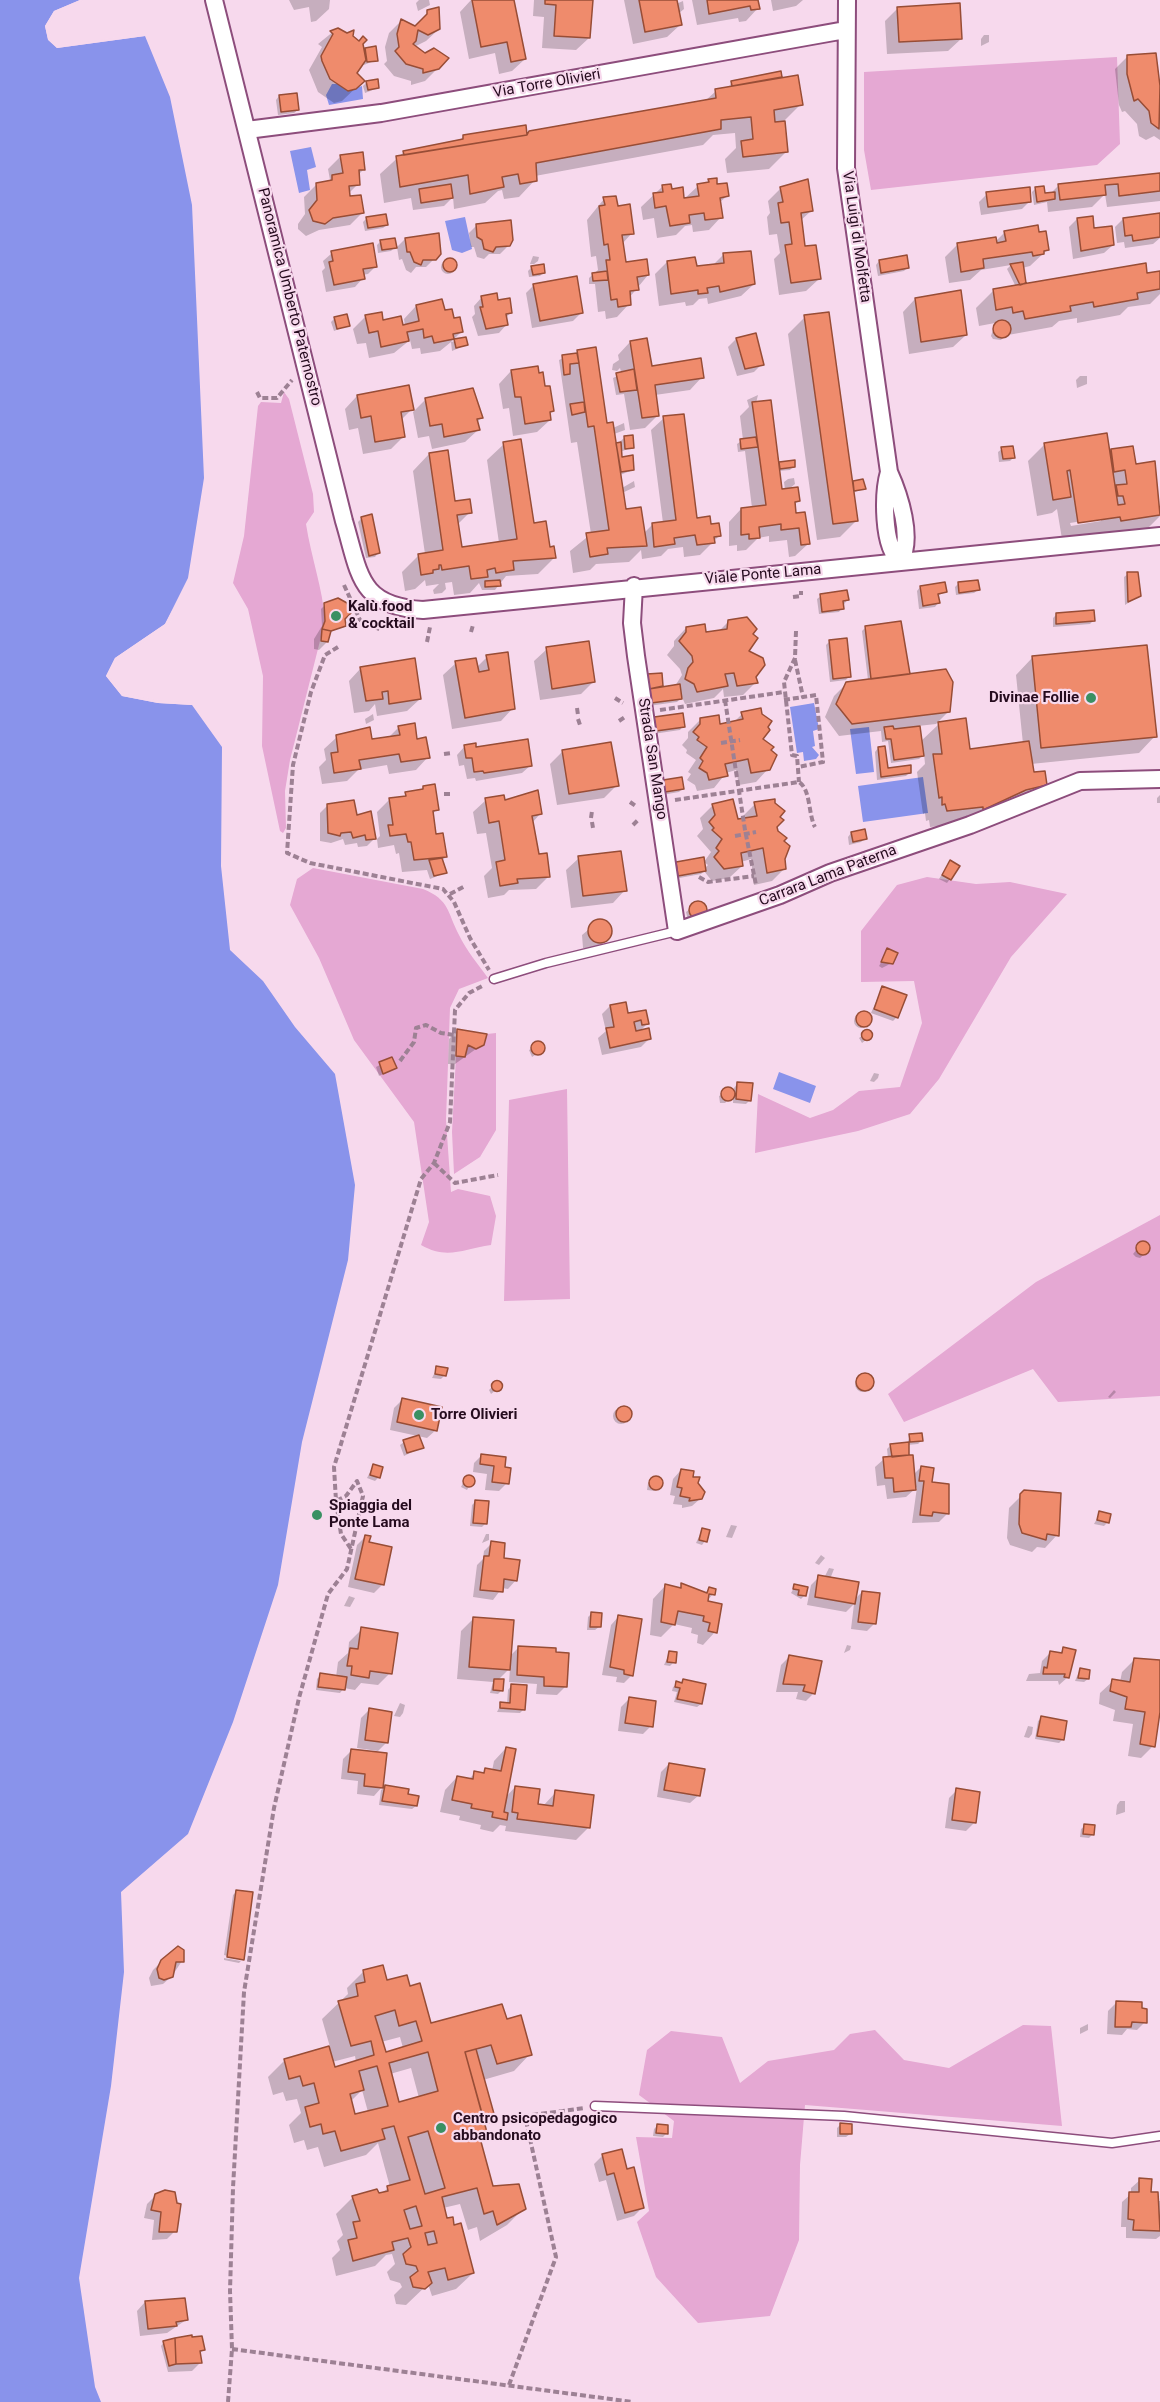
<!DOCTYPE html>
<meta charset="utf-8">
<style>
body{margin:0}
canvas{display:block;background:#f7d9ed}
</style>
<canvas width="1160" height="2402"></canvas>
<script>
const g = document.querySelector('canvas').getContext('2d');
g.lineJoin = 'round';
function fill(path, color) { g.fillStyle = color; g.fill(path, 'evenodd'); }
function trace(path, color, width, dash) { g.strokeStyle = color; g.lineWidth = width; g.lineCap = dash ? 'butt' : 'round'; g.setLineDash(dash || []); g.stroke(path); }
function label(font, color, halo, rows, align = 'center') {
  g.font = font + ' Roboto,sans-serif'; g.lineWidth = 4.5; g.setLineDash([]); g.textBaseline = 'middle'; g.strokeStyle = halo; g.fillStyle = color; for (const [text, x, y, turn = 0] of rows) {
    g.save(); g.translate(x, y); g.rotate((+turn || 0) * Math.PI / 180); g.textAlign = isNaN(turn) ? turn : align; if (halo) g.strokeText(text, 0, 0); g.fillText(text, 0, 0); g.restore();
  }
}
fill(new Path2D(`
 M1117,57L1120,144L1097,165L871,190L864,150V72Z
 M284,392L289,399L313,494L314,512L306,524C311,557 323,589 325,621L290,760L285,791L286,828L283,833L280,831L262,746L263,676L248,609L233,583L244,536L258,406L261,402L281,403Z
 M313,868L423,889C450,900 447,912 459,935C466,950 478,964 488,978L459,989L450,1008L446,1120L451,1192L458,1189L490,1196L496,1216L491,1245C463,1249 447,1260 421,1245L429,1222L414,1122L354,1040L319,958L290,905L297,879Z
 M927,877L976,884L1010,882L1067,894L1011,957L939,1079L910,1114L858,1131L755,1153L758,1094L810,1118L833,1110L859,1091L900,1087L922,1023L914,981L861,982V931L897,885Z
 M496,1033V1130L480,1157L454,1174L452,1132L456,1056L465,1057L468,1045L479,1048L484,1045L487,1034Z
 M567,1089L570,1299L504,1301L509,1100Z
 M1160,1215V1396L1058,1402L1033,1369L904,1422L888,1394L1036,1282Z
 M1023,2025L1051,2026L1062,2126L805,2105L800,2165L799,2240L770,2316L698,2323L656,2277L637,2222L649,2211L636,2137L672,2138L674,2121L639,2095L647,2050L671,2031L722,2037L740,2083L768,2061L834,2050L850,2034L875,2030L904,2060L949,2068Z`), '#e5a8d3');
fill(new Path2D(`
 M0,0H80L54,11L45,26L48,40L57,48L145,36L170,97L192,205L204,478L188,578L165,624L115,658L106,676L122,696L158,703L192,705L222,747L221,866L230,950L263,981L295,1027L335,1074L355,1185L348,1260L302,1442L278,1585L233,1722L188,1834L121,1892L124,1972L111,2086L79,2278L95,2387L101,2402H0Z
 M332,84H338L348,91L362,86L363,99L329,105L326,95Z
 M311,147L316,167L307,170L310,190L299,193L290,151Z
 M465,217L472,249L462,253L452,250L445,221Z
 M814,703L819,729L813,731L815,746L812,747L819,755L816,759L804,761L803,752L797,753L790,707Z
 M869,727L874,772L856,774L850,729Z
 M923,777L928,813L863,822L858,786Z
 M779,1072L816,1086L810,1103L773,1089Z`), '#8993eb');
fill(new Path2D(`
 M80,0H83L81,3L56,14L48,26L51,38L58,45L144,34L145,36L57,48L48,39L45,26L54,11Z
 M172,611L173,616L168,626L118,660L109,676L123,693L158,700L192,702V705L158,703L122,696L106,676L115,658L165,624Z`), '#f7d9ed');
fill(new Path2D(`
 M289,0H330L329,9L316,21L311,22L309,7L294,10Z
 M419,0H429L430,5L418,11L416,3Z
 M471,0H513L525,59L512,71L499,74L495,53L469,59L460,12Z
 M534,0H592L589,38L576,50L542,48L544,17L533,16Z
 M624,0H675L676,4L683,1L684,9L678,14L680,25L667,37L633,44Z
 M692,0H757L758,8L746,21L739,22L738,18L697,25Z
 M771,0H803L796,6L773,11Z
 M898,8L961,39L948,51L887,54L885,21Z
 M428,12L439,29L426,41L414,47L438,68L425,81L411,85V81L394,76L384,64L387,61L385,47L389,33L401,21L415,28Z
 M334,31L362,44L363,52L366,49L376,60L364,65L363,62L355,73L363,81L342,101L334,103L318,92L309,70L322,47L318,44Z
 M984,35H989V42L981,46V39Z
 M1128,56L1156,76L1160,88V140L1154,136L1146,140L1139,136L1137,124L1125,111L1122,112L1119,105L1115,69Z
 M780,77L777,80L801,104L784,121L786,152L769,169L727,173L725,159L736,148L735,133L713,135L703,145L535,176V180L519,197L504,199L502,190L498,191L485,203L454,209L453,197L444,206L413,210L411,198L384,203L380,174L404,152L460,140L464,136L526,137L705,101L716,91L728,88L732,82Z
 M367,82L378,88L365,93L363,86Z
 M279,96L298,110L294,113L278,115L276,100Z
 M341,156L364,169L358,175V184L348,194L363,212L350,225L319,230L306,236L298,229V224L305,214L304,197L317,184L330,180L328,169Z
 M1160,174V201L1107,207L1105,194L1092,207L1048,212L1047,202L1034,205L1032,192L1036,188L1043,195L1050,194L1059,185Z
 M709,180L727,196L719,203L721,217L709,230L693,232L692,225L685,226L676,235L657,238L654,218L643,220L641,207L662,187L683,200L698,186L705,185Z
 M781,188L811,211L800,221L804,248L819,279L806,291L779,295L774,259L780,253L777,234L769,235L767,217L770,213L768,201Z
 M987,194L1030,201L1022,209L981,215L979,202Z
 M604,199L616,207L632,233L622,244L625,264L648,275L629,298V304L617,317L606,319L605,311L598,312L595,284H589V278L598,270L596,256L591,257L587,220Z
 M367,218L387,225L383,228L365,231L363,222Z
 M1077,219L1093,229L1113,245L1104,253L1073,259L1069,227Z
 M1123,219L1160,225V238L1153,244L1125,248L1124,242L1117,243L1115,227Z
 M477,225L509,245L500,254H489L484,259L477,257L474,247H471L469,233Z
 M1005,232L1047,250L1030,266L1022,268L1025,283L1022,286L1160,273V294L1150,304L1128,307L1120,315L1077,323V318L1059,321L1052,327L1008,335V332L1001,340L993,339L991,336L995,323L979,326L976,308L993,291L1016,287L1007,269L1011,265L981,270L970,280L949,283L945,257L958,244L996,241Z
 M405,239L439,254L426,267H416L411,273L406,270L402,259L399,260L397,247Z
 M381,241L395,247L391,251L378,253L377,245Z
 M332,253L376,266L368,274L362,275L363,278L355,287L326,292L322,271L325,268L323,261Z
 M724,254L754,284L741,296L708,304L707,298L699,299L693,305L686,306L685,302L659,306L655,274L667,262L695,268L712,266Z
 M533,256L539,257L538,261L534,264H530Z
 M441 267a7 7 0 1 1 14 0a7 7 0 1 1-14 0Z
 M879,261L908,267L904,271L878,276L876,265Z
 M532,267L544,272L540,276L529,277L528,271Z
 M534,285L581,313L573,321L532,328L526,293Z
 M482,297L497,302L510,313L506,318L507,324L499,333L478,336L472,317L475,314L474,306Z
 M915,299L966,335L953,347L909,354L903,312Z
 M416,306L443,312L461,332L451,342L465,339L466,345L452,351L451,342L440,351L421,354L420,348L412,349L410,340L394,353L369,358L366,343L357,344L353,329L366,316L405,326L404,319Z
 M805,317L852,484L854,482L864,488L853,493L857,520L840,537L817,540L788,334Z
 M335,318L349,325L334,331L331,322Z
 M736,339L762,364L754,372L737,376L728,347Z
 M630,342L650,367L702,377L690,390L655,395L658,415L645,428L630,430L624,394L616,395L613,378L624,373L621,372L620,368L617,371L612,370L613,364L619,360L618,355Z
 M577,352L606,424L613,428L624,423L625,430L614,434L615,446L624,438L633,447L620,452L621,459L633,470L620,475L622,488L634,481L635,487L622,493L625,511L643,534L652,525L663,523L651,430L664,418L695,520L710,526L719,536L700,555L684,557L683,547L668,549L661,556L642,559L641,550L629,562L596,564L590,570L573,573L570,551L591,534L577,442L571,443L559,360Z
 M511,371L544,388L552,411L549,414L550,420L537,432L513,436L509,408L503,409L499,384Z
 M1080,376H1087V384L1077,388L1076,380Z
 M758,395L756,403L777,463L793,461L794,466L790,470L778,471L781,490H785L784,482L788,479L794,478L795,484L789,489L798,501L794,505L795,514L808,544L795,556L789,557L787,540L769,542V536L758,538L746,550L737,551V545L729,546V522L741,509L752,508L745,451L738,452L737,444L743,440L740,416L749,407L747,400Z
 M357,396L412,409L401,420L404,436L391,449L363,454L358,428L349,430L345,409Z
 M426,399L481,418L477,422L478,430L465,442L432,449L429,436L418,438L413,412Z
 M504,444L532,525L555,557L538,574L506,576L495,590H482L479,583L470,593L454,595L452,582L445,583L446,589L442,593L434,594L433,590L439,584L426,586L425,580L415,589L405,591L402,572L419,555L425,554L413,471L429,454L454,503L470,512L457,525L460,549L499,543L487,460Z
 M1045,444L1109,454L1112,451L1135,466L1154,462L1160,516L1145,531L1105,537L1104,532L1062,539L1057,509L1052,513L1037,516L1028,461ZM1101,518V521L1071,526L1070,523Z
 M1002,449L1013,458L1010,461L999,462L998,452Z
 M362,518L378,553L375,557L366,558L358,522Z
 M1128,574L1139,596L1125,605L1124,577Z
 M958,584L978,590L974,593L956,595L955,587Z
 M920,587L945,592L937,596L938,603L935,607L919,609L917,591Z
 M821,596L847,600L839,612L819,614L817,599Z
 M325,605L343,618L344,625L329,633L327,642L319,650L314,649V639L322,626L321,609Z
 M1056,615L1094,620L1090,624L1053,627V618Z
 M728,622L751,634L747,652L756,682L743,695L724,697L723,689L714,698L685,704L682,697L677,702L648,706L644,679L661,675L662,688L675,686L682,675L680,669L667,655L674,646V641L686,628L705,634L718,632Z
 M866,627L908,675L949,711L936,724L918,726L920,742L939,724L969,751L1023,744L1016,675L1032,658L1155,736L1139,753L1031,764L1032,774L1045,784L1028,801L967,823L930,827L929,820L926,821L925,813L923,814L917,772L925,764L924,754L919,759L891,763L888,741L882,742L881,731L839,736L825,717L834,696L847,683L868,680L862,631Z
 M830,641L849,676L846,680L830,682L826,645Z
 M547,649L593,682L581,694L540,700L534,661Z
 M487,657L513,708L501,721L452,729L443,675L456,663L476,668Z
 M361,668L420,699L407,711L377,716L375,704L369,711L354,713L349,681Z
 M373,714L374,720L366,724L365,719Z
 M742,714L769,751L768,769L756,782L739,785L736,770L726,773L714,788L697,791L695,785L687,780L691,774L688,772L696,760L686,753L687,750L682,745L688,738V732L701,719L719,726L733,723Z
 M654,719L683,726L680,730L653,734L651,722Z
 M399,727L416,740L428,757L416,770L389,774L387,765L358,770L347,781L322,784L319,767L326,760L324,749L337,737L370,741L388,738Z
 M465,746L475,749L531,765L522,773L476,781L475,778L467,779L464,765L459,766L457,755Z
 M878,748L886,770L910,772L906,776L877,780L875,752Z
 M562,752L617,785L604,798L557,805L550,764Z
 M664,781L682,789L679,792L662,795L660,785Z
 M423,787L437,809L432,815L435,836L446,857L441,861L445,873L430,879L427,870L402,872L399,853L396,854L394,845L378,848L377,839L380,836L377,812L389,800L419,792Z
 M537,792L540,814L532,823L537,856L549,876L536,889L509,890L504,895L488,898L484,876L492,868L486,833L477,834L473,812L486,800L504,802Z
 M1160,795V803H1157V798Z
 M755,804L776,826L782,842L785,868L772,881L754,885L751,859L741,862L742,866L729,878L712,881L704,871L701,874L674,879L673,867L676,863L704,869L708,865L704,862L711,852L697,836L703,829L700,818L713,805L736,821L743,820V816Z
 M328,805L356,817L375,838L367,846L358,847L357,843L345,845L343,839L331,843L320,841V813Z
 M851,833L865,839L861,842L849,845L848,837Z
 M579,858L625,890L613,903L571,908L566,870Z
 M947,866L950,879L947,883L939,879Z
 M698,903L702,904L704,913L688,920L686,912Z
 M599,921L606,922L611,932L608,939L593,951L583,948L582,935Z
 M888,950L892,963L882,968L879,966Z
 M882,988L897,1017L893,1021L871,1013Z
 M610,1006L627,1015L645,1011L647,1024L639,1032L649,1039L641,1047L602,1055L598,1038L606,1031L602,1014Z
 M854 1021a7 7 0 1 1 14 0a7 7 0 1 1-14 0Z
 M457,1031L483,1044L455,1064H448L449,1039Z
 M868,1031L871,1036L862,1043L859,1038Z
 M540,1044L543,1050L532,1057L529,1050Z
 M392,1059L395,1068L379,1076L376,1067Z
 M874,1073L879,1074L878,1078L874,1082L870,1081Z
 M737,1084L750,1100L746,1104L733,1103L734,1088Z
 M730,1090L732,1096L725,1103H720L719,1096Z
 M1142,1243H1145L1148,1251L1140,1258L1136,1257L1133,1254Z
 M437,1368L445,1375L441,1379L432,1378Z
 M855 1384a8 8 0 1 1 16 0a8 8 0 1 1-16 0Z
 M497,1382L501,1386L491,1394L489,1390Z
 M1114,1390L1116,1392L1110,1398L1108,1397Z
 M402,1400L436,1430L427,1438L390,1430L394,1408Z
 M613 1416a8 8 0 1 1 16 0a8 8 0 1 1-16 0Z
 M910,1435L921,1441L918,1444L907,1445L913,1475L921,1467L930,1483L949,1499L947,1514L939,1522L912,1523L917,1487L906,1497L887,1499L885,1485L877,1486L875,1467L884,1459L888,1458L887,1449L891,1445L907,1444Z
 M404,1442L422,1447L404,1456L400,1445Z
 M482,1455L503,1468L507,1483L499,1491L485,1490L487,1474L473,1472L474,1463Z
 M373,1466L379,1477L375,1481L367,1478Z
 M681,1470L697,1483L701,1498L692,1506L682,1508V1505L673,1504L675,1496L670,1495L673,1479Z
 M466,1477L473,1479L467,1490L461,1487Z
 M656,1478L660,1480L658,1488L655,1491L647,1490L648,1483Z
 M1025,1492L1057,1535L1045,1548L1037,1547L1032,1552L1010,1545L1007,1538L1009,1508Z
 M475,1502L486,1523L482,1527L470,1526L472,1505Z
 M1100,1513L1108,1522L1104,1526L1094,1524Z
 M731,1525L737,1526L732,1538L726,1537Z
 M702,1530L705,1541L702,1545L696,1543Z
 M486,1534H489V1540L482,1543Z
 M365,1537L367,1543L390,1548L382,1585L374,1593L348,1587L357,1545Z
 M492,1543L516,1580L508,1589L502,1588L493,1600L473,1597L477,1565L483,1559L484,1551Z
 M821,1555L825,1558L819,1565L815,1563Z
 M829,1568L834,1569L830,1579L854,1600L862,1592L875,1623L867,1631L851,1629L854,1604L846,1612L807,1605L811,1585L819,1577L824,1578Z
 M682,1585L704,1594L709,1589L713,1594L706,1602L715,1632L703,1645L697,1643L698,1635L691,1633L692,1628L674,1624L661,1637L650,1635L653,1599L665,1586L678,1589Z
 M795,1586L805,1595L801,1599L791,1593Z
 M349,1596L355,1598L350,1607L344,1606Z
 M591,1614L599,1627L595,1630H587L588,1617Z
 M619,1616L632,1675L624,1683L616,1682L617,1677L602,1675L611,1625Z
 M474,1618L510,1656L519,1647L565,1687L557,1695L536,1694L537,1684L509,1682L510,1668L498,1680L502,1690L498,1694L490,1693L493,1682L457,1679L461,1631Z
 M362,1629L390,1673L378,1685L361,1683L355,1690L344,1688L340,1693L316,1690L317,1679L321,1675L336,1677L338,1662L348,1653L349,1642Z
 M847,1645L851,1646L850,1650L844,1653Z
 M1063,1649L1068,1677L1059,1685L1058,1681H1026L1029,1674L1040,1673L1042,1661L1050,1653L1059,1654Z
 M670,1652L674,1662L670,1666L664,1665Z
 M789,1657L814,1693L806,1701L796,1699L798,1692H776L781,1665Z
 M1134,1660L1160,1662V1702L1153,1746L1141,1758L1128,1756L1133,1724L1113,1721L1115,1710L1099,1704L1100,1693L1113,1681L1120,1682L1122,1672Z
 M1080,1669L1088,1679L1084,1682L1075,1681Z
 M684,1680L701,1704L697,1707L674,1702L677,1692L672,1691L673,1687Z
 M511,1686L524,1709L520,1713L497,1712L501,1704H507L508,1690Z
 M629,1699L651,1726L643,1734L618,1731L621,1707Z
 M400,1703L405,1705L403,1713L400,1717L394,1716Z
 M369,1710L387,1742L378,1751L357,1748L361,1718Z
 M1042,1718L1062,1740L1059,1743L1035,1739L1038,1721Z
 M1028,1726L1033,1727L1032,1734L1029,1738L1024,1737Z
 M506,1748L505,1798L515,1787L537,1806H543L556,1792L589,1827L576,1840L505,1831L506,1826L500,1825L493,1832L480,1829L481,1825L459,1820L460,1816L440,1812L445,1790L457,1777L468,1780L475,1773L492,1771L494,1761Z
 M351,1751L382,1787L374,1796L357,1794L358,1781L341,1779L343,1759Z
 M669,1764L699,1795L690,1803L657,1797L661,1772Z
 M385,1787L406,1795L416,1806L412,1809L379,1805L381,1790Z
 M957,1790L974,1823L966,1831L945,1828L949,1798Z
 M1120,1801H1125V1812L1116,1815L1117,1805Z
 M1085,1826L1093,1834L1089,1838L1080,1837L1081,1829Z
 M236,1892L243,1959L242,1960L224,1955L233,1895Z
 M182,1951L184,1958L172,1976L163,1984L151,1986L149,1978L153,1970L162,1961Z
 M224,1958L241,1961L239,1963L224,1960Z
 M363,1972L386,1982L409,1988L430,2025L506,2021L530,2054L514,2071L483,2080L494,2120L484,2126L487,2135L480,2143L492,2187L524,2208L507,2225L480,2241L477,2227L468,2230L460,2204L443,2208L446,2220L473,2273L456,2289L432,2296L428,2284L406,2305L396,2304L394,2295L402,2287L400,2283L390,2280L387,2272L395,2264L392,2254L386,2255L375,2266L336,2276L332,2258L340,2250L337,2241L343,2235L336,2214L353,2197L378,2195L390,2187L378,2143L366,2155L324,2167L318,2147L307,2150L304,2140L294,2143L289,2125L301,2113L297,2099L286,2101L283,2092L273,2095L268,2077L285,2060L330,2047L322,2019L348,1994L347,1988ZM400,2037L403,2048L385,2054L381,2042ZM355,2056L356,2062L333,2069L332,2062ZM411,2068L419,2098L398,2104L390,2074ZM362,2090L368,2112L354,2116L350,2102Z
 M1116,2003L1145,2022L1137,2030L1127,2029L1122,2035L1107,2034L1108,2011Z
 M1088,2024V2030L1080,2034V2028Z
 M840,2125L850,2134L846,2137H837V2128Z
 M657,2126L667,2133L663,2137L653,2136L654,2129Z
 M603,2155L642,2208L634,2216L617,2221L606,2180L599,2182L594,2164Z
 M1140,2180L1156,2201H1160V2236L1156,2239L1126,2238V2227H1121L1122,2202L1131,2194V2188Z
 M156,2195L175,2231L167,2239L152,2240L154,2220L144,2218L147,2204Z
 M145,2302L186,2320L167,2333L140,2336L137,2311Z
 M164,2342L203,2350L199,2354L200,2363L192,2371L168,2372L161,2346Z`), '#0003');
const building = new Path2D(`
 M472,0H514L526,59L511,62L507,42L481,47Z
 M545,0H593L590,38L554,36L556,5L545,4Z
 M639,0H677L682,25L645,32Z
 M707,0H758L760,9L751,10L750,6L709,14Z
 M960,3L962,39L899,42L897,7Z
 M439,7L440,29L428,35L418,30L416,41L413,44L425,53L434,48L449,58L439,69L423,73V69L406,64L395,51L399,47L397,34L401,19L415,26L427,14V10Z
 M338,28L347,33L354,30L353,36L359,41L363,36L367,40L363,44L366,60L357,73L365,81L356,89L348,91L330,79L322,61L321,56L333,34L330,31Z
 M376,46L378,61L367,62L365,48Z
 M1156,53L1160,86L1159,129L1151,123L1149,111L1138,99L1134,101L1127,74V55Z
 M781,71L782,77L732,86L731,81Z
 M798,75L803,105L774,110L775,122L785,121L788,152L743,157L741,141L753,139L751,117L721,120V129L536,163L537,181L520,184L518,174L502,177L504,187L470,194L468,175L400,187L396,156L527,135L529,131L716,98L715,89Z
 M378,79L379,88L368,90L366,81Z
 M297,93L299,110L281,112L279,95Z
 M526,125L527,135L404,155L403,151L463,139V135Z
 M363,152L365,170H359L360,185L349,186L350,196L361,195L364,213L333,218L325,224L313,221L309,210L317,200L316,183L332,180V175L343,173L340,155Z
 M1160,173V191L1119,196L1118,184L1105,185L1106,195L1060,200L1058,184Z
 M717,178V184L727,183L729,196L720,198L723,218L705,220L704,213L689,215L690,223L670,226L666,206L655,208L653,193L663,192L662,185L671,184L672,189L683,187L684,198L699,196L697,184L709,182L708,179Z
 M808,179L813,211L801,213L805,246L816,245L821,279L791,283L785,245L792,244L789,222L781,223L778,203L783,202L780,187Z
 M451,184L453,198L421,203L419,189Z
 M1044,186L1045,193L1055,192V199L1037,202L1035,187Z
 M1030,187L1031,202L988,207L986,192Z
 M616,196L618,206L630,204L634,234L622,235L626,262L647,259L649,275L637,277L639,290L630,291L631,305L618,307L617,299L611,300L606,260H610L608,244L604,245L599,206L605,205L603,197Z
 M1160,213V237L1133,241L1132,235L1125,236L1123,218Z
 M386,214L388,225L368,228L366,217Z
 M1093,216L1094,228L1112,226L1114,245L1081,251L1077,218Z
 M511,220L513,240L510,246L496,247L493,252L484,249L482,240L477,237L476,224Z
 M1038,225L1039,232L1046,231L1049,250L1044,251V254L1033,256L1032,252L983,259L984,268L961,272L957,243L996,237L997,243L1006,241L1004,231Z
 M439,233L441,254L436,260H423L421,265L414,262L410,252H407L405,238Z
 M395,238L397,248L382,250L380,240Z
 M373,243L377,267L363,269L365,279L334,285L329,262L333,261L331,251Z
 M751,251L755,284L720,292L719,286L707,288L708,293L698,294V290L671,294L667,261L695,257L697,266L724,263L723,253Z
 M907,255L909,268L881,273L879,260Z
 M443 265a7 7 0 1 1 14 0a7 7 0 1 1-14 0Z
 M1023,262L1026,283L1020,285L1010,264Z
 M1146,263L1147,273L1160,271V289L1137,293L1138,299L1094,307L1093,302L1070,306L1071,311L1025,319L1023,311L1013,313L1012,307L996,310L993,289Z
 M544,264L545,273L533,275L531,266Z
 M607,271L608,280L593,281L592,273Z
 M577,276L583,313L540,321L533,284Z
 M961,290L967,335L921,342L915,298Z
 M497,293L498,300L510,298L512,313L506,314L508,325L486,329L480,307H483L481,296Z
 M442,299L445,310L452,309L454,318L460,317L463,332L453,334L454,339L434,343L432,336L424,338L423,329L407,332L409,341L381,347L378,331L369,333L365,315L382,312L383,320L401,316L403,325L419,321L416,305Z
 M829,312L858,521L833,524L804,315Z
 M347,314L350,326L337,329L334,317Z
 M993 329a9 9 0 1 1 18 0a9 9 0 1 1-18 0Z
 M756,333L764,365L745,369L736,338Z
 M466,337L468,345L456,348L454,339Z
 M647,338L652,366L701,358L704,378L655,385L659,416L642,418L630,341Z
 M596,347L607,423L613,422L626,509L641,507L647,546L607,548L608,554L590,557L586,533L609,530L594,426L588,427L577,350Z
 M577,353L579,363L570,364V374L564,375L562,355Z
 M538,366L539,373L543,372L545,386H550L554,411L550,412L551,420L525,424L521,397H515L511,370Z
 M634,369L637,390L620,392L616,373Z
 M409,385L414,410L401,412L405,437L375,442L371,416L361,418L357,395Z
 M473,388L483,418L477,419L480,430L444,437L442,424L430,426L425,398Z
 M771,400L782,489L798,487L800,501L795,502L796,513L805,512L810,544L801,545L799,528L781,530V524L759,527L760,538L749,539V534L741,535V508L766,505L752,402Z
 M584,402L585,412L572,415L570,404Z
 M684,414L697,518L710,516L711,524L719,523L721,536L714,537L715,543L697,545L695,535L674,538L675,544L654,547L652,523L676,520L663,416Z
 M1107,433L1118,505L1125,504L1123,496H1118L1116,485L1127,484L1125,470L1114,472L1111,449L1133,446L1136,464L1155,461L1160,515L1121,521L1120,517L1078,523L1070,470L1067,471L1071,497L1053,500L1044,443Z
 M633,435L634,448L625,449L624,436Z
 M756,437L758,447L741,449L740,439Z
 M521,439L534,523L546,521L550,547L554,546L556,558L513,561L514,570L496,573L495,568L487,570L488,577L471,579L469,566L442,570L441,565H439V569L433,570V573L421,575L418,554L443,550L429,453L448,450L455,501L470,499L472,513L457,515L462,547L517,539L503,442Z
 M621,442L622,457L633,455L634,470L621,472L616,443Z
 M1013,446L1015,458L1003,459L1001,447Z
 M795,460V467L780,469L779,462Z
 M863,479L866,489L854,491L853,481Z
 M372,514L380,553L369,556L361,517Z
 M1127,572H1138L1141,596L1128,602Z
 M500,580L501,586L485,587V581Z
 M978,580L980,590L959,593L958,582Z
 M945,582L947,592L938,594L940,603L923,606L920,586Z
 M847,590L849,600L843,601L844,609L822,612L820,594Z
 M338,598L347,603L351,613L345,619L346,626L331,631L322,629L325,621L324,603Z
 M1094,610L1095,621L1056,624V613Z
 M747,617L757,629L753,634L758,638L749,651L763,658L765,665L756,677L758,683L737,686L734,673L725,674L728,686L697,692L694,684L685,679L688,668L693,662L692,656L679,641L686,632V627L705,624L706,632L727,629L728,620Z
 M901,621L910,674L871,679L865,626Z
 M322,629L331,631L328,642L321,641Z
 M847,638L851,677L833,679L829,640Z
 M589,641L595,682L552,689L546,647Z
 M1147,645L1157,737L1041,748L1032,656Z
 M508,652L515,709L465,718L455,661L476,658L479,672L489,670L486,655Z
 M415,658L421,699L389,704L388,691L382,692L383,699L366,701L360,667Z
 M946,669L953,682L950,712L852,724L836,704L846,682Z
 M662,673L663,686L649,689L647,674Z
 M680,684L682,699L651,703L649,689Z
 M761,708L762,714L772,721L768,727L770,730L763,739L774,747L771,750L777,755L770,770L751,773L748,759L725,764L728,776L709,780L707,773L699,768L703,761L700,758L707,747L697,740L699,737L693,732L700,724V718L719,715L720,724L743,719L741,712Z
 M683,713L685,727L656,731L654,717Z
 M966,718L970,749L1029,741L1034,772L1045,771L1047,785L1026,790L983,810V807L947,811L945,804L942,805V797L939,798L933,754H942L938,722Z
 M415,723L417,739L426,737L430,758L401,762L399,754L359,760L361,769L334,773L331,753L338,752L336,735L370,727L372,739L400,735L398,726Z
 M893,726L894,729L920,726L924,756L894,760L891,739H886L884,727Z
 M528,739L532,766L484,773L483,771L474,772L472,758H466L464,745L476,743V747Z
 M611,742L619,786L569,794L562,750Z
 M885,746L888,768L911,765V773L881,777L878,747Z
 M682,777L684,789L665,792L663,780Z
 M435,784L439,810L433,811L436,834L443,833L447,857L414,860L411,842H408L406,834L390,836L388,825H393L389,798L406,796L405,792L423,789V786Z
 M538,790L542,814L532,816L539,854L547,853L550,877L517,879L518,883L500,886L496,862L505,860L499,821L489,823L485,798L504,795L505,800Z
 M733,799L738,819L757,816L754,802L775,799V803L785,811L780,817L784,820L777,827L778,831L787,838L784,841L790,846L785,859L786,869L767,873L763,848L741,853L743,866L724,869L714,857L719,851L716,848L722,839L712,830L714,828L709,822L715,815L712,804Z
 M354,800L357,815L371,811L376,839L366,840L365,835L353,838L351,832L341,833L340,836L328,833L327,804Z
 M865,829L867,839L853,842L851,832Z
 M621,851L627,891L583,896L578,856Z
 M704,857L706,871L678,876L676,862Z
 M442,858L447,873L434,876L429,860Z
 M950,860L960,866L951,880L942,875Z
 M689 910a9 9 0 1 1 18 0a9 9 0 1 1-18 0Z
 M588 931a12 12 0 1 1 24 0a12 12 0 1 1-24 0Z
 M887,948L898,953L893,964L881,962Z
 M882,986L907,995L898,1018L874,1009Z
 M626,1002L628,1013L646,1010L649,1024L642,1025L641,1020L634,1022L636,1031L649,1028L651,1039L610,1048L606,1028L614,1027L610,1005Z
 M856 1019a8 8 0 1 1 16 0a8 8 0 1 1-16 0Z
 M457,1029L487,1034L484,1045L476,1049L468,1045L465,1057L456,1056Z
 M861.5 1035a5.5 5.5 0 1 1 11 0a5.5 5.5 0 1 1-11 0Z
 M531 1048a7 7 0 1 1 14 0a7 7 0 1 1-14 0Z
 M392,1057L397,1068L383,1074L379,1062Z
 M737,1082L753,1083L751,1101L736,1099Z
 M721 1094a7 7 0 1 1 14 0a7 7 0 1 1-14 0Z
 M1136 1248a7 7 0 1 1 14 0a7 7 0 1 1-14 0Z
 M436,1366L448,1368L446,1376L435,1374Z
 M856 1382a9 9 0 1 1 18 0a9 9 0 1 1-18 0Z
 M491.5 1386a5.5 5.5 0 1 1 11 0a5.5 5.5 0 1 1-11 0Z
 M402,1398L442,1407L437,1431L397,1422Z
 M616 1414a8 8 0 1 1 16 0a8 8 0 1 1-16 0Z
 M922,1433L923,1441L910,1442L909,1434Z
 M419,1435L424,1448L407,1453L403,1440Z
 M909,1442V1455L892,1457L890,1444Z
 M481,1454L506,1457L505,1467L511,1468L509,1484L492,1482L494,1466L480,1464Z
 M909,1455H913L916,1490L894,1492L893,1478H885L883,1457Z
 M373,1464L383,1467L380,1478L370,1475Z
 M921,1466L934,1468L932,1482L949,1484V1514L933,1512L932,1516L920,1515L924,1481H919Z
 M681,1469L694,1471L693,1477H700L698,1483L705,1492L702,1499L689,1501L690,1498L680,1496L682,1488L677,1487Z
 M463 1481a6 6 0 1 1 12 0a6 6 0 1 1-12 0Z
 M649 1483a7 7 0 1 1 14 0a7 7 0 1 1-14 0Z
 M1024,1490L1061,1493L1059,1536L1047,1534L1046,1540L1022,1533L1019,1524L1020,1494Z
 M475,1500L489,1501L487,1524L473,1523Z
 M1099,1511L1111,1514L1109,1523L1097,1520Z
 M702,1528L710,1530L707,1542L699,1540Z
 M365,1535L371,1536L369,1542L392,1547L384,1585L355,1579Z
 M491,1541L505,1543L504,1558L520,1560L517,1581L504,1579L503,1592L480,1590L484,1556H489Z
 M818,1575L859,1582L855,1604L815,1597Z
 M681,1583L707,1593L709,1587L716,1589L715,1595L709,1594L708,1601L722,1604L717,1633L708,1631L710,1623L703,1621L704,1616L678,1611L675,1625L661,1622L665,1584L681,1588Z
 M794,1584L808,1587L806,1596L798,1595L799,1590L793,1589Z
 M862,1591L880,1593L876,1624L858,1622Z
 M591,1612L602,1613L601,1627H590Z
 M618,1615L642,1619L633,1676L624,1674V1670L610,1667Z
 M473,1617L514,1620L510,1670L469,1667Z
 M361,1627L398,1633L392,1674L370,1671L369,1678L351,1675L352,1666H347L350,1648L358,1649Z
 M518,1646L556,1648V1652L569,1653L567,1687L544,1686V1677L517,1675Z
 M1063,1647L1076,1650L1069,1678L1064,1677L1065,1674H1043L1044,1667L1047,1668L1050,1651L1062,1653Z
 M669,1651L677,1652L676,1663L667,1662Z
 M789,1655L822,1661L815,1694L803,1691L805,1685L783,1684Z
 M1134,1658L1160,1660V1712L1155,1747L1140,1744L1145,1712L1125,1709L1127,1697L1110,1691L1112,1679L1130,1682Z
 M1080,1668L1090,1670L1089,1679L1078,1678Z
 M320,1673L347,1677L345,1690L318,1687Z
 M494,1679H504L503,1691L493,1690Z
 M683,1679L706,1684L702,1704L677,1699L680,1688L675,1687L676,1681L682,1683Z
 M511,1684L527,1685L525,1710L500,1708V1702L510,1703Z
 M629,1697L656,1701L653,1727L625,1723Z
 M369,1708L392,1712L388,1743L365,1740Z
 M1041,1716L1067,1721L1064,1740L1037,1736Z
 M506,1747L516,1749L504,1812L508,1813L507,1820L492,1817L493,1812L471,1808L472,1804L452,1800L457,1776L473,1779L474,1771L484,1773L485,1768L501,1771Z
 M351,1749L387,1753L383,1788L364,1786L365,1774L348,1772Z
 M669,1763L705,1769L700,1796L664,1790Z
 M385,1785L409,1789L408,1794L419,1796L417,1806L382,1801Z
 M515,1786L540,1789L538,1804L553,1806L555,1790L594,1795L590,1828L517,1819L518,1813L512,1812Z
 M956,1788L980,1792L976,1823L952,1820Z
 M1084,1824L1095,1825L1094,1835L1083,1834Z
 M236,1890L253,1892L244,1960L227,1957Z
 M178,1946L184,1950V1962H176L173,1977L164,1980L159,1978L157,1969L161,1960Z
 M383,1965L387,1980L407,1975L410,1986L420,1983L431,2023L502,2004L507,2019L521,2015L532,2055L497,2064L491,2045L465,2052L488,2136L480,2138L493,2186L519,2184L526,2209L497,2225L493,2211L484,2214L477,2188L442,2197L447,2218L453,2217L454,2225L461,2223L474,2273L448,2280L445,2268L428,2272L432,2283L425,2289L413,2287L410,2277L418,2271L416,2266L406,2264L403,2254L411,2247L408,2238L392,2242L394,2250L353,2261L348,2240L357,2238L353,2222L360,2221L352,2196L377,2189L379,2193L388,2191L387,2186L410,2180L394,2126L382,2129L385,2139L341,2151L335,2131L323,2134L321,2124L310,2127L305,2107L319,2103L314,2083L303,2086L300,2076L289,2079L284,2059L329,2046L335,2067L374,2055L371,2041L351,2046L338,2001L358,1996L356,1984L365,1982L363,1970ZM395,2010L399,2026L416,2021L422,2041L386,2052L375,2016ZM428,2052L438,2091L399,2102L389,2063ZM377,2066L388,2106L355,2114L350,2094L364,2090L359,2071ZM428,2131L445,2188L425,2194L408,2137ZM416,2206L422,2226L410,2229L404,2210ZM434,2231L437,2243L428,2245L425,2233Z
 M1116,2001L1142,2002V2008L1147,2009V2023L1132,2022L1131,2027H1115Z
 M476,2049L496,2121L485,2124L465,2052Z
 M840,2123L852,2124V2134H840Z
 M657,2124L668,2125V2134L656,2133Z
 M622,2149L627,2169L634,2167L644,2208L625,2213L614,2173L607,2175L602,2154Z
 M1139,2178L1152,2179L1151,2192H1158L1160,2231L1133,2230L1134,2220L1128,2219L1129,2192H1139Z
 M165,2190L175,2192L177,2203L181,2204L177,2232H159L161,2212L151,2210L155,2194Z
 M185,2298L188,2320L176,2322L177,2326L148,2329L145,2301Z
 M192,2335V2337L202,2336L205,2350L200,2351L202,2363L176,2364L175,2338Z
 M175,2338L176,2364L169,2366L163,2341Z`);
fill(building, '#ef8b6c');
trace(building, '#984d36', 1.5);
const lane = new Path2D(`
 M494,979L546,963L677,931
 M595,2106L844,2116L1112,2143L1160,2136`);
const street = new Path2D(`
 M214,0L344,521C360,574 358,606 423,610L1160,536
 M847,0L846,168L889,472C899,494 914,539 900,561C882,547 883,493 889,472
 M247,130L381,113L845,30
 M634,586L632,623L636,656L677,931L780,895L830,873L970,825L1080,781L1160,779`);
trace(lane, '#8d4d7c', 11);
trace(street, '#8d4d7c', 20);
trace(new Path2D(`
 M257,392L260,398H277L292,380
 M344,585L360,620L381,630
 M793,597L801,596V591
 M796,631L795,658L784,682L792,755L797,756L799,782
 M471,632L473,625
 M427,642L430,627
 M338,647L325,655L311,692L293,765L287,853L310,863L443,889L454,902L470,938L489,970
 M795,660L803,697L816,695L823,762L798,767
 M615,698L623,703
 M725,700L745,830L756,885
 M784,700L803,697
 M577,708L578,715
 M660,710L784,692
 M578,719L580,725
 M619,721L625,717
 M721,743L740,740
 M444,754L452,753
 M444,794H450
 M675,800L799,782C811,790 808,814 815,827
 M630,802L637,807
 M591,818L592,811
 M592,822L593,828
 M633,825L638,820
 M735,836L756,832
 M699,877L708,882L754,876
 M450,894L465,886
 M400,1061L414,1042L416,1028L426,1025L441,1033L454,1035
 M434,1163L455,1183L498,1175
 M336,1501L341,1534L351,1549
 M232,2349L633,2402
 M509,2385L556,2257L525,2116L585,2108
 M228,2402L232,2349L230,2291L233,2188L244,1992L274,1808L299,1698L328,1594L347,1569L363,1496L357,1481L346,1496L336,1501L334,1467L421,1179L434,1163L450,1122L455,1010L469,993L484,985`), '#9d8194', 4, [6, 3]);
trace(lane, '#fff', 8);
trace(street, '#fff', 16);
for (const [x, y, r, color] of [
 [336,616,6,"#3a9063"],
 [1091,698,6,"#3a9063"],
 [419,1415,6,"#3a9063"],
 [317,1515,6,"#3a9063"],
 [441,2128,6,"#3a9063"]
]) { const dot = new Path2D(); dot.arc(x, y, r, 0, 2 * Math.PI); g.fillStyle = color; g.fill(dot); trace(dot, '#f7d9ed', 2); }
label('15px', '#250b1e', '#f7d9ed', [
 ["Via Torre Olivieri",547,84,-10],
 ["Via Luigi di Molfetta",856,237,82],
 ["Panoramica Umberto Paternostro",289,297,76],
 ["Viale Ponte Lama",763,575,-5],
 ["Strada San Mango",652,759,81],
 ["Carrara Lama Paterna",828,876,-21]
]);
label('bold 15px', '#250b1e', '#f7d9ed', [
 ["Kalù food",348,607],
 ["& cocktail",348,624],
 ["Divinae Follie",1079,698,"right"],
 ["Torre Olivieri",431,1415],
 ["Spiaggia del",329,1506],
 ["Ponte Lama",329,1523],
 ["Centro psicopedagogico",453,2119],
 ["abbandonato",453,2136]
], 'left');
</script>
